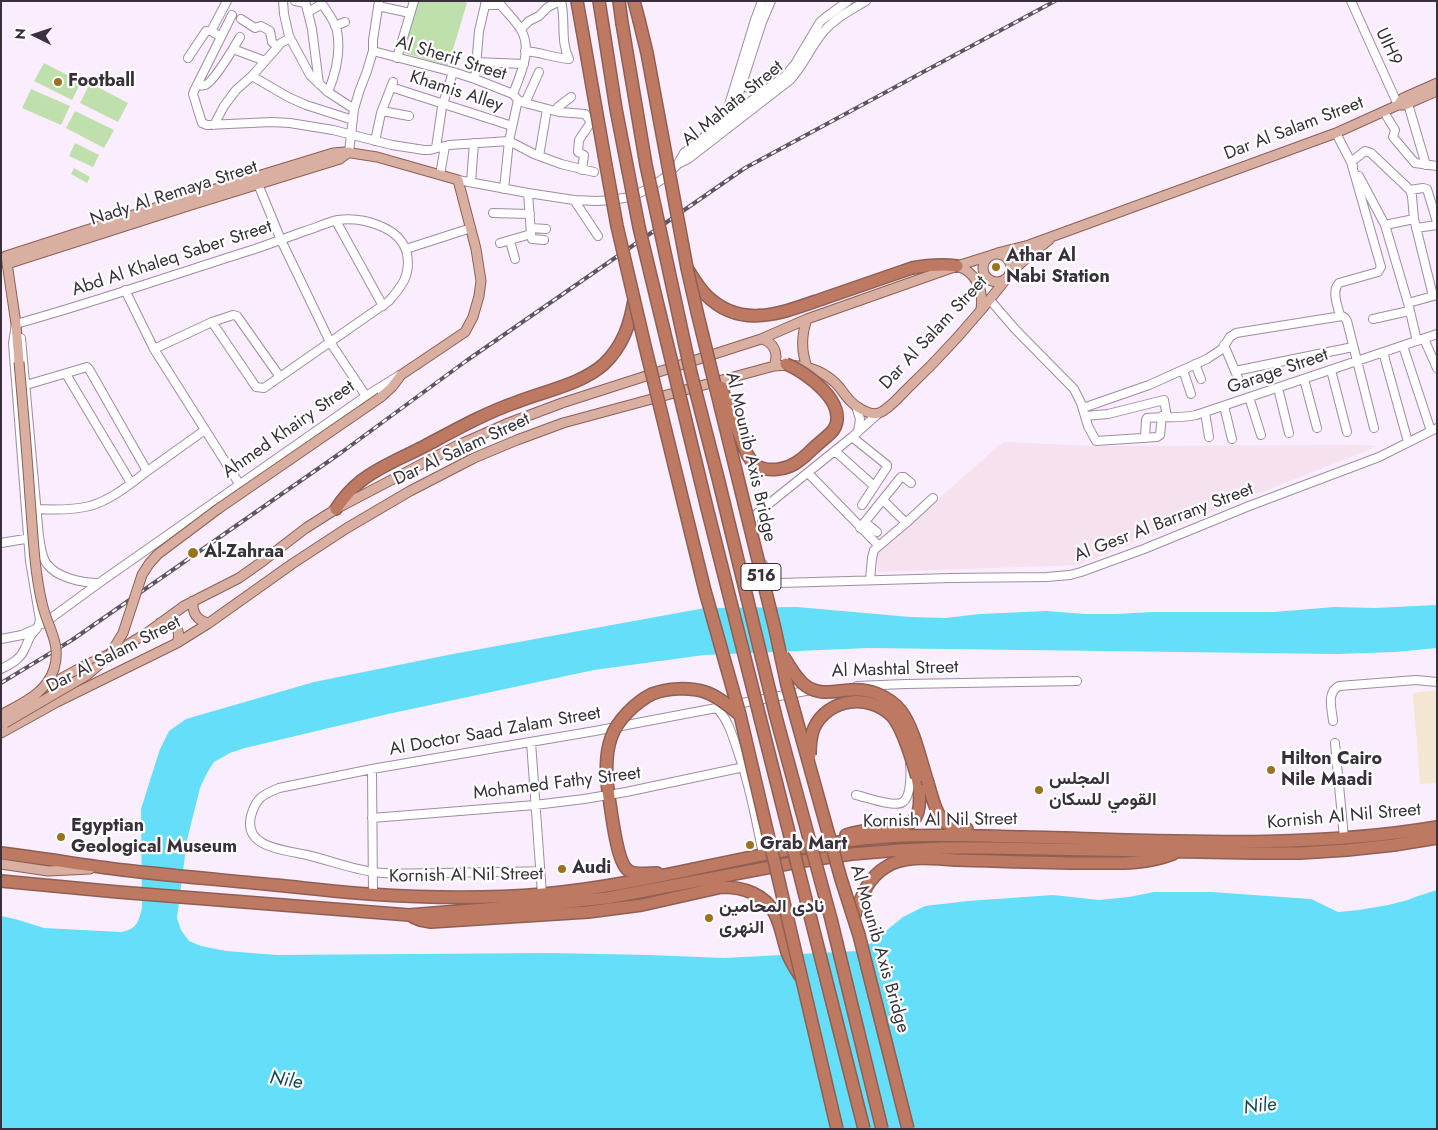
<!DOCTYPE html>
<meta charset="utf-8">
<style>
body{margin:0}
#map{position:relative;width:1438px;height:1130px;overflow:hidden;background:#f9edfe;font-family:Jost,sans-serif}
canvas{display:block}
.frame{position:absolute;inset:0;border:2px solid #38303b;pointer-events:none}
.north{position:absolute;left:10px;top:10px;width:50px;height:50px;-webkit-text-stroke:4px #fff;paint-order:stroke;rotate:274deg;font-size:14px;font-weight:700;line-height:20px;text-align:center;color:#38303b}
.north::after{content:'';display:block;margin:auto;width:18px;height:22px;background:#38303b;clip-path:polygon(50% 0,100% 100%,50% 72%,0 100%)}
</style>
<div id="map">
<canvas width="1438" height="1130"></canvas>
<div class="frame"></div>
<div class="north">N</div>
</div>
<script>
const g = document.querySelector('canvas').getContext('2d');
g.lineJoin = 'round';
function fill(path, color) { g.fillStyle = color; g.fill(path, 'evenodd'); }
function trace(path, color, width, dash) { g.strokeStyle = color; g.lineWidth = width; g.lineCap = dash ? 'butt' : 'round'; g.setLineDash(dash || []); g.stroke(path); }
function label(font, color, halo, rows, align = 'center') {
  g.font = font + ' Jost,Vazirmatn,sans-serif'; g.lineWidth = 4.5; g.setLineDash([]); g.textBaseline = 'middle'; g.strokeStyle = halo; g.fillStyle = color; for (const [text, x, y, turn = 0] of rows) {
    g.save(); g.translate(x, y); g.rotate((+turn || 0) * Math.PI / 180); g.textAlign = isNaN(turn) ? turn : align; if (halo) g.strokeText(text, 0, 0); g.fillText(text, 0, 0); g.restore();
  }
}
fill(new Path2D(`
 M1003,442L1093,446L1361,445L1378,446L1078,565L878,572L877,553Z`), '#f6e1ef');
fill(new Path2D(`
 M1437,690V783L1420,784L1413,693Z`), '#f3e6d2');
fill(new Path2D(`
 M416,1H462L467,3L448,66L401,52Z
 M44,63L81,82L72,100L34,81Z
 M90,83L128,103L118,122L80,103Z
 M31,89L70,106L61,125L22,108Z
 M75,111L114,130L104,148L66,128Z
 M75,143L99,155L93,167L69,156Z
 M74,168L90,177L87,183L71,174Z`), '#bfe0ac');
fill(new Path2D(`
 M1437,605V648L1395,652L1337,654L868,648L704,655L594,670L388,714L245,748L230,753L214,762L207,773L200,788L187,840L177,918L181,930L189,941L201,946L226,951L277,955L549,953L649,955L724,958L857,951L871,943L903,917L925,906L968,901L1053,895L1099,900L1129,897L1154,892H1211L1311,899L1338,912L1359,910L1388,905L1408,900L1415,897L1437,890V1129H1V916L15,919L44,928L121,932C137,929 138,923 142,908L141,809L160,749L169,731L186,719L314,682L453,654L705,608L797,607L910,617L945,618L980,614L1047,611L1085,614H1116L1153,612H1274L1334,607L1375,608Z`), '#65dff9');
const minor = new Path2D(`
 M283,1L284,14L289,36L310,75L328,92L354,109
 M295,1L305,3
 M305,1L312,29L319,84
 M561,1C566,21 560,41 569,59
 M1351,1L1398,105
 M485,4L490,5H501C507,13 516,21 521,30C533,50 520,75 513,94
 M378,6L410,13
 M308,12L322,4C326,9 336,24 337,31C341,52 336,73 328,92
 M232,15L194,91L193,94L202,123L207,125L272,122L290,123L333,130L392,145L424,150H430L449,145L509,141L534,154L561,164L594,172
 M241,19L255,28L261,26L270,31L272,42L277,46
 M335,26L345,22
 M521,29L529,21L539,16L548,7L560,1
 M211,31L227,1
 M233,49L265,61
 M373,51L453,72L475,79L513,94L518,100L525,103L559,112L585,114L591,122L579,140L578,152L584,155L582,170
 M525,51C540,52 554,58 569,59
 M188,58L206,31H211L221,37
 M397,58L414,1
 M476,62L524,64
 M252,76L288,97L306,105L353,120
 M475,79L479,31L486,1
 M744,80L748,88L760,95
 M197,85C199,85 202,86 205,85C213,83 235,46 240,37
 M391,87L512,126
 M525,103L539,72
 M1408,104L1426,165
 M382,111L409,116
 M555,111L558,107L571,97
 M1384,112L1395,130L1393,137L1415,163L1437,166
 M732,115L762,22L771,1
 M724,121L755,20L762,1
 M214,125L224,106L236,90L252,76L281,43L290,38
 M1336,133L1353,166
 M375,141L381,113L393,82
 M436,148L442,107L453,72
 M349,152L354,109L359,92L367,71L373,51V40L379,1
 M539,156L547,109
 M678,164L688,159L790,80C804,65 811,46 824,31C835,18 851,10 866,1
 M440,175L445,146
 M1359,176L1385,225L1408,303L1417,341
 M458,180L528,193L574,200L597,201L611,200L630,197L648,189L664,178L678,164L684,153L724,121L785,76L795,64L820,22L826,17L848,1
 M471,182L474,143
 M258,184L281,240L330,342L366,396
 M504,189L509,141L518,100
 M1410,190L1423,188L1427,189L1437,222
 M574,200L598,236
 M493,213L530,214
 M336,221L383,306
 M1385,225L1414,219
 M531,228L546,229
 M1416,228L1437,225
 M531,234L532,239L544,240
 M510,241L515,259
 M500,243L531,234L528,193
 M406,249L471,228
 M125,290L154,349L240,485
 M990,300L1015,329L1074,389L1081,403L1088,426L1096,441L1157,437L1160,435L1162,416
 M1408,303L1437,295
 M1340,316C1338,306 1331,291 1339,283L1378,272L1381,267L1351,162L1365,151L1371,153L1410,190L1412,196L1414,219L1433,296
 M1373,319L1409,311
 M21,338L39,537C41,546 41,557 47,564C57,578 83,583 99,583
 M1424,339L1437,368
 M1224,345L1238,378
 M1403,346L1431,431
 M154,349L212,322L233,315L237,316L280,377
 M1383,352L1408,442
 M1195,364L1201,379
 M1183,370L1191,394
 M1331,370L1347,432
 M1235,371L1353,347
 M66,374L131,483
 M1304,379L1317,428
 M26,385L87,367L89,369L147,471
 M1278,388L1289,433
 M1249,397L1261,435
 M856,406L860,419L858,432
 M1224,406L1232,439
 M1083,408L1149,385L1207,359L1222,349L1230,337L1236,333L1342,316L1345,318L1347,321L1374,428
 M1205,412L1209,437
 M1085,416L1108,414L1164,400L1167,417
 M852,437L887,465V467L862,505
 M1145,438L1146,420L1147,418C1164,416 1179,419 1196,415L1437,334
 M835,451L874,486
 M808,473L879,546
 M883,500L906,523
 M37,509C55,510 73,510 90,506C111,500 129,485 146,472C166,458 185,444 205,430
 M865,522L877,532
 M754,526L753,519L755,515L852,437L879,413
 M860,528L901,477H904L911,483
 M1,543L31,538
 M763,564C767,573 770,579 780,583L951,578L1047,577L1070,575L1081,572L1144,549L1249,506L1379,457L1437,428
 M870,580L872,558L874,550L906,523L933,498
 M43,624L99,583L366,396L400,375
 M1,639L22,635L33,630
 M1,669C11,664 21,659 25,648C27,645 28,640 30,637C34,629 39,630 40,620L30,561L13,343L16,324C96,302 175,274 255,249C272,243 289,237 305,231C316,228 327,222 338,220C361,217 401,226 407,254C411,275 402,286 389,301L264,388L256,387L212,322
 M857,686L905,684L1077,681
 M717,708C728,720 732,734 737,749C749,783 756,819 763,854
 M1333,721C1332,709 1326,693 1339,686L1416,680L1437,682
 M531,742L542,894
 M1335,743L1344,838
 M372,769L373,895
 M856,795C866,797 894,808 903,802C911,797 911,773 910,764
 M372,818L535,805L584,799L626,792L744,767
 M540,871C506,872 472,872 438,873C417,873 395,875 374,872C351,869 329,860 307,855C285,850 243,848 251,816C256,798 262,795 279,788L372,769L595,731L811,690`);
const major = new Path2D(`
 M1398,105L1403,98L1437,83
 M997,253L1029,245L1336,133L1398,105H1405L1437,91
 M983 268a14 14 0 1 1 28 0a14 14 0 1 1-28 0Z
 M7,264L191,205L340,159L349,152
 M957,266C976,272 984,290 981,309
 M1010,273L1029,256L1049,240
 M807,319C801,336 801,351 807,367
 M761,339C774,342 779,353 774,366
 M19,362L16,324L6,256L186,198L333,153L345,152L377,157L458,180L476,249L481,281L479,296L473,317L465,332L401,375L392,387L381,397
 M193,601C192,613 197,621 209,623
 M160,623C174,620 182,630 177,643
 M42,689L82,667L120,649L147,633L184,606L239,578L263,561L306,528L336,509L456,446L506,424L562,403L761,339L807,319L957,266L989,256
 M1,733L57,702L177,643L209,623L292,564L347,528L410,491L474,458L517,440L563,423L774,366C799,363 823,367 840,388C846,396 851,404 861,409C866,412 873,415 879,413C889,409 898,398 905,391C942,356 976,318 1007,278
 M1,864L48,871L90,869`);
const highway = new Path2D(`
 M577,1L582,29
 M599,1L603,26
 M619,1L622,23
 M634,1L639,20
 M688,270C694,279 699,288 706,295C742,331 784,312 825,298C854,288 883,278 912,268C928,265 941,264 957,266
 M336,509C343,498 351,489 361,481C380,466 404,457 425,446C455,430 485,413 517,402C545,391 582,384 604,364C623,346 630,324 634,300
 M928,783C935,806 937,829 967,829
 M608,791C611,806 616,864 629,871C636,875 648,873 657,873
 M846,835C888,820 931,846 917,777
 M1,853C42,858 83,865 123,870C174,876 224,880 275,885C306,888 338,892 369,894C427,898 485,899 543,894C659,884 770,845 886,837C932,834 978,836 1024,837C1161,840 1301,850 1437,827
 M1,881L118,892L409,915L548,904L607,898L803,861L852,854L900,850L943,848H991L1253,853H1300L1347,850L1394,845L1437,838
 M413,917L420,920L431,922L588,912L642,905L722,887C743,887 765,894 775,914C781,926 783,940 787,952C790,961 795,968 800,976
 M854,917C861,898 867,878 886,867C905,854 935,859 957,860C1000,861 1043,863 1086,863C1116,863 1145,865 1173,854`);
trace(minor, '#9e8ca5', 10);
trace(major, '#8f5f54', 11);
trace(highway, '#8f5f54', 14);
trace(minor, '#fff', 8);
trace(major, '#d8afa1', 9);
trace(highway, '#be7962', 11);
const rail = new Path2D(`
 M1,683L72,640L342,452L466,361L745,168L1055,1`);
trace(rail, '#5e5562', 4);
trace(rail, '#fff', 2, [5.5]);
const majorBridge = new Path2D(`
 M1,715C22,703 46,694 54,669C62,643 47,627 42,603C34,569 33,533 30,498C27,453 23,407 19,362
 M5,723L87,675L109,656L123,633L142,575L149,564L158,554L218,509L381,397`);
const highwayBridge = new Path2D(`
 M639,20L647,53L687,268L698,316L775,629L787,685L841,879L859,935L908,1129
 M622,23L646,165L691,373L719,482L776,717L831,919L882,1129
 M603,26L616,109L639,227L707,508L864,1129
 M582,29L605,160L617,226L645,346L705,591L740,715L837,1129
 M721,387L747,454C749,457 751,461 753,463C766,474 788,470 800,460C806,456 811,450 817,445C822,440 830,435 834,429C849,403 806,372 786,364
 M783,656C790,666 796,679 806,686C821,696 834,691 850,690C869,688 889,696 901,711C914,728 921,762 928,783
 M810,755C810,746 810,737 814,728C828,698 869,693 892,716C903,728 912,760 917,777
 M608,791C606,773 605,755 611,738C617,720 636,702 652,694C667,688 690,687 705,692C718,696 730,707 740,715`);
trace(majorBridge, '#8f5f54', 11, []);
trace(highwayBridge, '#8f5f54', 14, []);
trace(majorBridge, '#d8afa1', 9);
trace(highwayBridge, '#be7962', 11);
for (const [x, y, r, color] of [
 [58,82,5,"#9b7320"],
 [996,267,5,"#9b7320"],
 [193,553,6,"#9b7320"],
 [1271,770,5,"#9b7320"],
 [1039,790,5,"#9b7320"],
 [61,837,5,"#9b7320"],
 [750,845,5,"#9b7320"],
 [562,869,5,"#9b7320"],
 [709,918,5,"#9b7320"]
]) { const dot = new Path2D(); dot.arc(x, y, r, 0, 2 * Math.PI); g.fillStyle = color; g.fill(dot); trace(dot, '#fff', 2); }
for (const [x, y, w] of [
 [761,577,40]
]) { const box = new Path2D(); box.roundRect(x - w / 2, y - 13.5, w, 27, 4); g.fillStyle = '#fff'; g.fill(box); trace(box, '#38303b', 1); }
label('bold 16px', '#38303b', null, [
 ["516",761,577]
]);
label('18px', '#38303b', '#fff', [
 ["UIH9",1388,47,65],
 ["Al Sherif Street",451,59,17],
 ["Khamis Alley",456,92,18],
 ["Al Mahata Street",733,104,-39],
 ["Dar Al Salam Street",1294,129,-21],
 ["Nady Al Remaya Street",174,194,-18],
 ["Abd Al Khaleq Saber Street",172,259,-18],
 ["Dar Al Salam Street",934,333,-47],
 ["Garage Street",1278,372,-19],
 ["Ahmed Khairy Street",289,430,-35],
 ["Dar Al Salam Street",462,450,-25],
 ["Al Mounib Axis Bridge",750,457,77],
 ["Al Gesr Al Barrany Street",1164,523,-21],
 ["Dar Al Salam Street",114,655,-27],
 ["Al Mashtal Street",895,670,-2],
 ["Al Doctor Saad Zalam Street",495,732,-10],
 ["Mohamed Fathy Street",557,784,-7],
 ["Kornish Al Nil Street",1344,817,-5],
 ["Kornish Al Nil Street",940,821,-1],
 ["Kornish Al Nil Street",466,876,-1],
 ["Al Mounib Axis Bridge",879,949,74]
]);
label('bold 18px', '#38303b', '#fff', [
 ["Football",68,82],
 ["Athar Al",1006,257],
 ["Nabi Station",1006,278],
 ["Al-Zahraa",204,553],
 ["Hilton Cairo",1281,760],
 ["Nile Maadi",1281,781],
 ["المجلس",1049,780],
 ["القومي للسكان",1049,801],
 ["Egyptian",71,827],
 ["Geological Museum",71,848],
 ["Grab Mart",760,845],
 ["Audi",572,869],
 ["نادى المحامين",719,908],
 ["النهرى",719,929]
], 'left');
label('italic 19px', '#144a55', '#fff', [
 ["Nile",286,1081,10],
 ["Nile",1260,1107,-7]
]);
</script>
